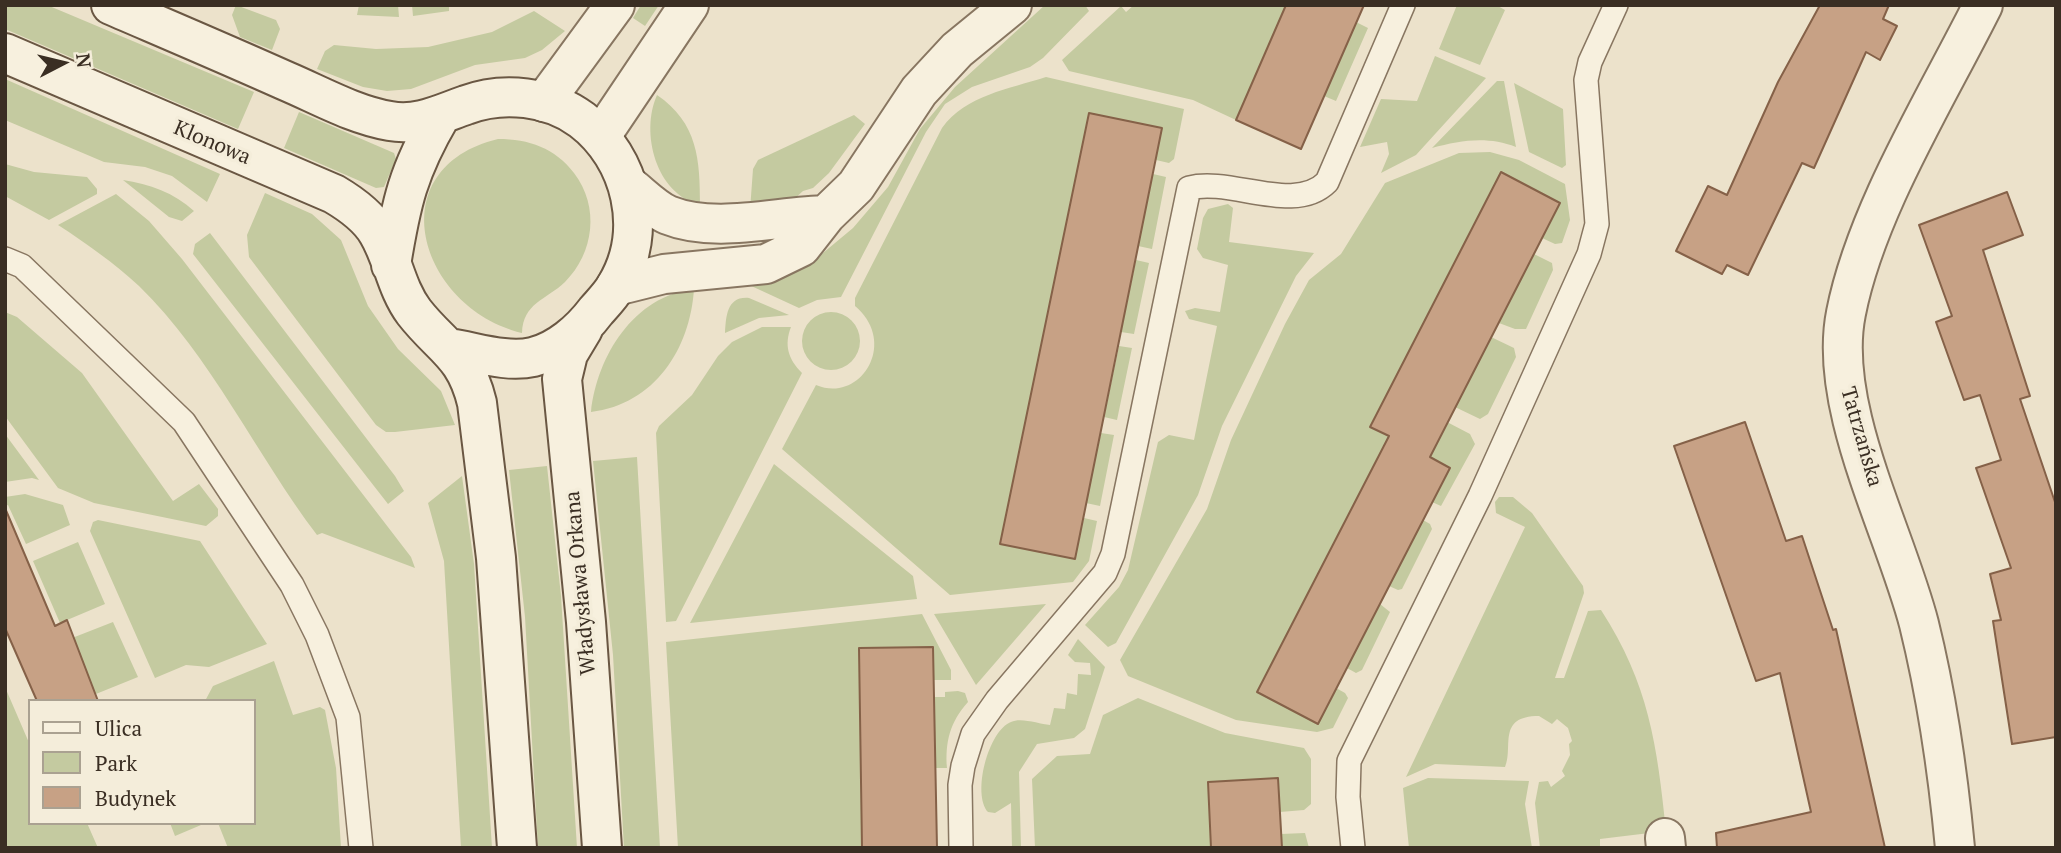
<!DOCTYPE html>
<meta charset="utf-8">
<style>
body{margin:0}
#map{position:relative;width:2061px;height:853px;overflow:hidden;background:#ece2cb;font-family:"PT Serif",serif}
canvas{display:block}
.frame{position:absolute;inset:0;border:7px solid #3a2e23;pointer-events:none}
.legend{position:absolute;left:28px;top:699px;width:228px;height:126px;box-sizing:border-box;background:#f4edda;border:2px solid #aaa191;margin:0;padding:9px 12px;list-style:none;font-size:21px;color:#3a2e23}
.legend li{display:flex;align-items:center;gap:14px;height:35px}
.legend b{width:35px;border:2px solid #aaa191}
.north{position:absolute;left:28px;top:28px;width:70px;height:70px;-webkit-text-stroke:5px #f4edda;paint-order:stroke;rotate:83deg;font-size:19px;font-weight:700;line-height:28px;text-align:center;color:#3a2e23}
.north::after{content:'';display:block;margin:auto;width:24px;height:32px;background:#3a2e23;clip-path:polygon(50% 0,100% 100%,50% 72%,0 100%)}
</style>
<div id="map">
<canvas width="2061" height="853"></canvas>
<div class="frame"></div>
<ul class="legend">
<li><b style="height:9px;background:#f7f0de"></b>Ulica</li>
<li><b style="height:19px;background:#c4caa0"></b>Park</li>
<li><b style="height:19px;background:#c7a185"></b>Budynek</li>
</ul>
<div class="north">N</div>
</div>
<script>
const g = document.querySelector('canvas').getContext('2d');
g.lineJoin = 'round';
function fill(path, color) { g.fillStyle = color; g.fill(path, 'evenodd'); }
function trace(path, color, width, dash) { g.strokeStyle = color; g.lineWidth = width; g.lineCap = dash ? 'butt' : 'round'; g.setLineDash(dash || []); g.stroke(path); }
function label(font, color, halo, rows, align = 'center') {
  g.font = font + ' "PT Serif",serif'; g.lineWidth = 7; g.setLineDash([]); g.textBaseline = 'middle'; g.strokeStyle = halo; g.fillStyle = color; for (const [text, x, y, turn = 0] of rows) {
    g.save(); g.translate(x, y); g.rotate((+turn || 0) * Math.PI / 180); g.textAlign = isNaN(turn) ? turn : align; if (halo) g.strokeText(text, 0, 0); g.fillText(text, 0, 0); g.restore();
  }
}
fill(new Path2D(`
 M5,5H47L254,92L238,129L5,29Z
 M236,5L276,20L280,29L272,50L240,37L232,15Z
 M359,5H398L399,17L357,15Z
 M412,5H449V11L413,16Z
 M641,5H659L645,26L633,18Z
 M1045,5H1085L1089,11L1043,58L1030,67L972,87L945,104L926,132L841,297L817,300L799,308L747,284L817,258L853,228L888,187L920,129L955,87Z
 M1134,5H1286L1236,120L1193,100L1069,71L1062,60L1121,6L1126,12Z
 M1457,5H1496L1505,10L1480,65L1439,49Z
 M534,11L565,31L542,50L525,58L475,65L411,89L387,91L363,87L317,69L325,51L334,45L376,49L428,47L492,32Z
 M1356,22L1368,28L1336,101L1324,96Z
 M1435,56L1486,78L1416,155L1381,173L1389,154L1387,142L1360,147L1381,99L1417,101Z
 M1046,77L1184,109L1174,159L1169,163L1156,160L1162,128L1001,544L1075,559L1084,518L1097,521L1089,561L1073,582L950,595L782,449L816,385C860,404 899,343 855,306V298L942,128C966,95 1009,89 1046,77Z
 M5,79L220,174L207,202L172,176L145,167L104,162L5,120Z
 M1497,81H1504L1516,147C1488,136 1461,140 1432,148Z
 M1514,83L1563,109L1566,165L1562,168L1529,152Z
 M657,95C698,123 700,160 700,205C656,194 640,133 657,95Z
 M299,112L394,153L396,159L384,187L376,188L284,148Z
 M854,115L865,124L829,173L813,188L803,191L793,200L750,210L753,169L758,160Z
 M498,139C529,139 555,148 574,173C600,207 594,253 565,282C546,300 523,303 522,333C418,307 378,168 498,139Z
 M1490,152L1519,160L1565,184L1570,220L1562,243L1555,244L1542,238L1560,203L1501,172L1371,427L1389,436L1257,692L1318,724L1336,688L1345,693L1348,698L1333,728L1317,732L1236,720L1128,676L1120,660L1207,509L1231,440L1285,324L1309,280L1341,254L1385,183L1459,153Z
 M5,164L34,172L87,177L97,189V194L49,220L5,196Z
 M1153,174L1166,177L1152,249L1138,246Z
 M123,180C149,184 175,193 194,211L182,221L169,217Z
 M265,193L312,214L341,240L368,306L398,349L441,391L455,425L395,432H386L376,425L249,257L247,235Z
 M116,194L149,221L182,259L411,557L415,568L322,533L317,535C257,456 211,356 139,286C114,263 86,243 58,225Z
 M1228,204L1233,208L1229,242L1314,253L1296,276L1222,426L1198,495L1116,643L1108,647L1085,625L1119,587L1128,570L1158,442L1169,435L1194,440L1217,326L1189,319L1185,311L1195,308L1220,312L1228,265L1203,258L1197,249L1203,218L1208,209Z
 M210,233L395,476L404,491L388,504L193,254L195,244Z
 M1534,254L1552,263L1553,270L1526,329H1515L1499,323Z
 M1136,260L1149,263L1134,334L1121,332Z
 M694,289C690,349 655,404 591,412C597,356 634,296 694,289Z
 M749,298L789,315L759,318L725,333C726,316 727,296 749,298Z
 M802 341a29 29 0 1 1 58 0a29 29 0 1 1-58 0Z
 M5,312L17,317L82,373L173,501L199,484L218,509V516L206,526L94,503L58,488L5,416Z
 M762,327H791C784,345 788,359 802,373L676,621L666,622L656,433L659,426L692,395L718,356L732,342Z
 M1491,337L1514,348L1516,357L1488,414L1480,419L1455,407Z
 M1119,346L1132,348L1117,420L1104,417Z
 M1447,422L1470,434L1475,444L1441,506L1432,502L1450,468L1430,457Z
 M1101,433L1114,435L1100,506L1086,503Z
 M5,434L39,480L32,478L5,482Z
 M637,457L660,848H624L613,655L593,461Z
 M774,464L913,576L917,599L690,623Z
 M547,466L561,596L577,848H538L525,617L509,470Z
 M462,476L474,564L492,848H461L444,561L428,503Z
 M25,494L63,505L70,525L26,544L8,505L5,506V497Z
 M1499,497H1513L1532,513L1583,586L1584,593L1555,678H1564L1588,611L1601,610C1649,684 1657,745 1666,831L1600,839V848H1540L1535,803L1539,782L1548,781L1551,787L1565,776L1562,771L1570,755L1569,744L1572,741L1568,728L1557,719L1552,724L1539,716C1496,716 1514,748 1505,767L1435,764L1406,777L1525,527L1496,513L1495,502Z
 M98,520L200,541L267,644L209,667L186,665L155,678L90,531L93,522Z
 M1423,520L1430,524L1432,529L1402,589L1398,590L1389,586Z
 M78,542L105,604L60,623L33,561Z
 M1046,604L976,685L934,614Z
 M1380,604L1390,612L1362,670L1356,673L1347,668Z
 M922,614L951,670V680H933L932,647L859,649L862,848H678L666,642Z
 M113,622L138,677L91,696L67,640Z
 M1078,639L1105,667L1085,729L1074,738L1037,744L1019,772L1021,848H1012L1011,803L995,813L988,812C972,794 988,731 1011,722C1021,717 1039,724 1050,725L1054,708L1065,709L1067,693L1077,695L1078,674L1091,675L1090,663L1075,662L1068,655Z
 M274,661L293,715L320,707L325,710L336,768L341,848H228L218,823H254V701H205L213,686Z
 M5,687L30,745V823H87L98,848H5Z
 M958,691L965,693L968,702C950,722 945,742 947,768H935L933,697H945V692Z
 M1138,698L1225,733L1304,748L1311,759V804L1304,810L1280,812L1278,778L1208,782L1211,848H1035L1032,779L1057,756L1090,754L1103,715Z
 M1428,778L1529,781L1525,804L1532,848H1409L1403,788Z
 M170,823H200L201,825L175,836Z
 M1305,833L1309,848H1282L1281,834Z`), '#c4caa0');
const building = new Path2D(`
 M1286,5H1364L1301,149L1236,120Z
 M1820,5H1889L1883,19L1897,26L1880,60L1866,52L1814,168L1802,163L1748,275L1727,265L1722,274L1676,251L1708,186L1727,195L1778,82Z
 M1089,113L1162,128L1075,559L1000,544Z
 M1501,172L1560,203L1430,457L1450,468L1318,724L1257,692L1389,436L1370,427Z
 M2007,192L2023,235L1983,250L2030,396L2020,399L2056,505V737L2012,744L1993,621L2001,620L1990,574L2011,568L1976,468L2001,460L1980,395L1964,400L1936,322L1952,316L1919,225Z
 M1745,422L1786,541L1802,536L1833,630L1836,629L1885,848H1717L1716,833L1811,812L1780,673L1756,681L1674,446Z
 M5,508L55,626L67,620L98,701H37L5,628Z
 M933,647L937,848H862L859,648Z
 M1278,778L1282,848H1211L1208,782Z`);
fill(building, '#c7a185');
trace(building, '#856148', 2);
const lane = new Path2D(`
 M5,259L22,266L184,422L292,585L317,635L348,717L361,848
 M961,848L960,785L963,766L973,734L997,700L1105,573L1113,554L1189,188C1231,177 1294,215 1327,182L1403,5
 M1353,848L1348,797L1349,761L1480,496L1589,254L1597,224L1586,80L1590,62L1616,5`);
const street = new Path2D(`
 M544,102L615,5
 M601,136L689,5
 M628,185C640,194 654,209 668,215C715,234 777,216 826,215
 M616,286L664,274L766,264L801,247L826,215L856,186L919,91L957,50L1012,5
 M1665,838L1666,848
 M1955,848C1948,773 1937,697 1919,624C1895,531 1827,407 1846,313C1866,211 1936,99 1983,5`);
const secondary = new Path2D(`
 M111,5C169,30 228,55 286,81C319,95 354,115 390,121C418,126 440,114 466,105C503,91 550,96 582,120C632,158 649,231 616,286C611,295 603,303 596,311C581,331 558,351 533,357C506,363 476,352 449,348
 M5,53L334,194C351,204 368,216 378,233C393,258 396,288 414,312C442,348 465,353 477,403L496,558L517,848
 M391,265C401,203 408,171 441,115
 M583,329L568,354L562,379L586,622L602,848`);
trace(lane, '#887661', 26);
trace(street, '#887661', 42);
trace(secondary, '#6a5743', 42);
trace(lane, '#f7f0de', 23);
trace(street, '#f7f0de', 38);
trace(secondary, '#f7f0de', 38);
label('21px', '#3a2e23', '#f4edda', [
 ["Klonowa",212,143,23],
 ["Tatrzańska",1861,437,74],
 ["Władysława Orkana",581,583,-95]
]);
</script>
